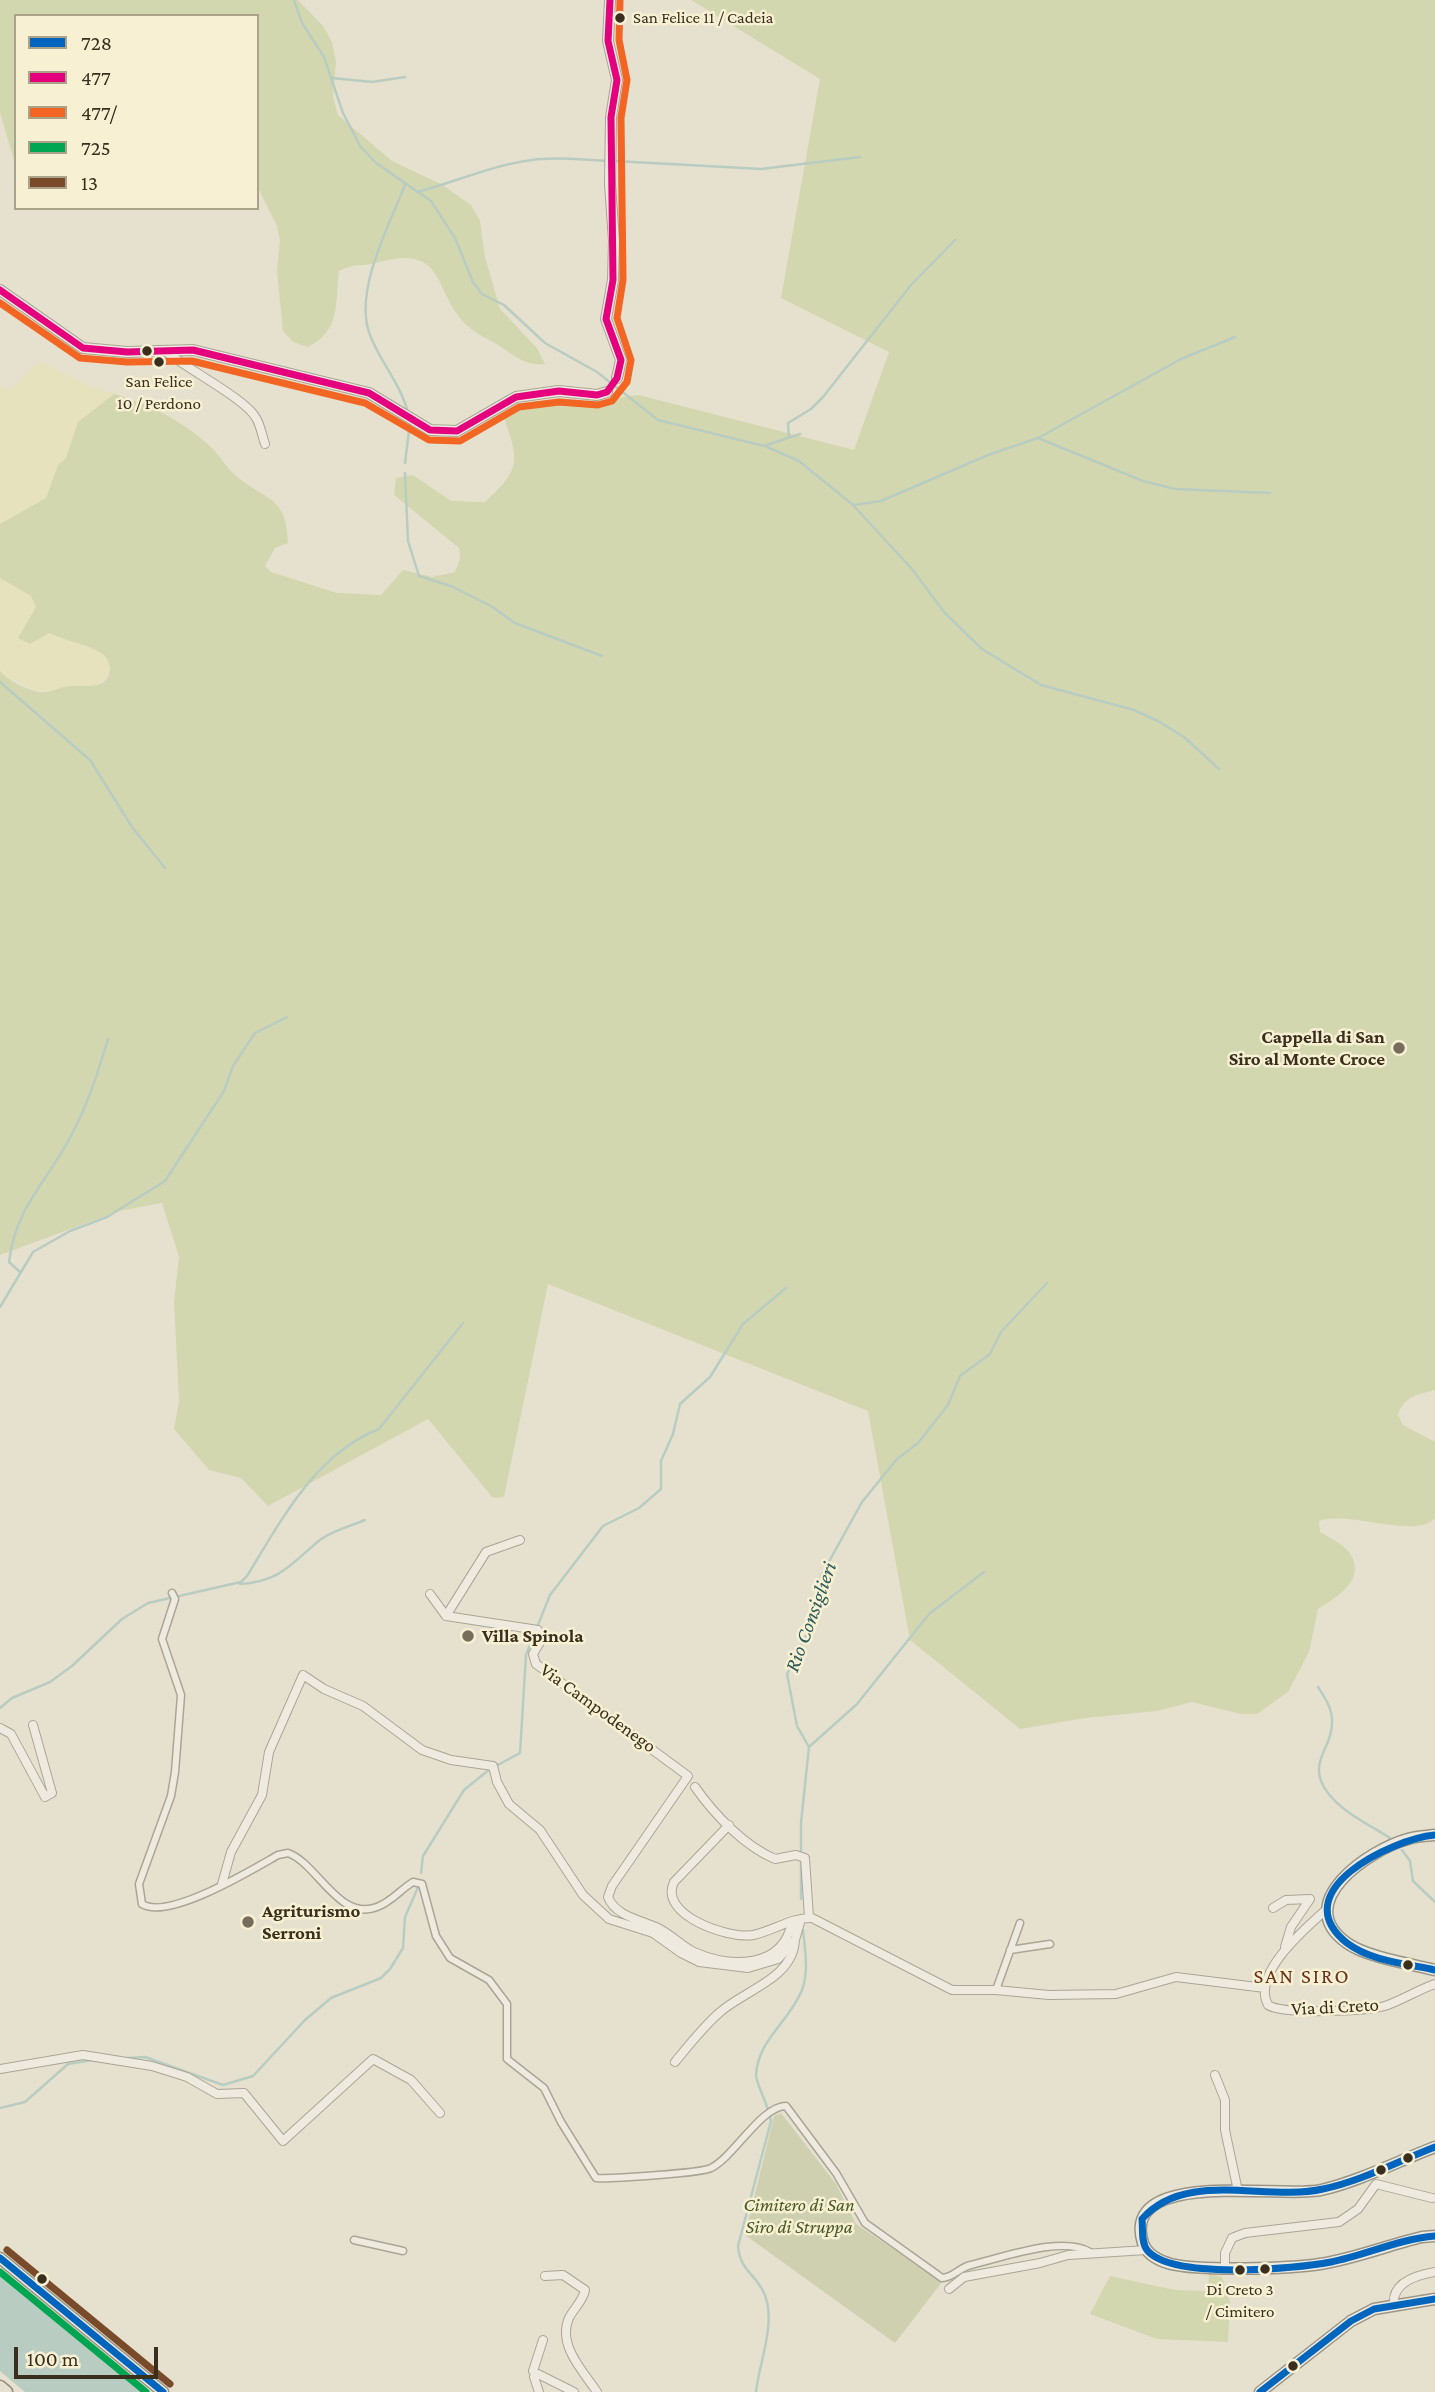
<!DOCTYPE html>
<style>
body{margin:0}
#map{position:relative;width:1435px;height:2392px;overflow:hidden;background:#e6e1ce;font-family:"Crimson Pro",serif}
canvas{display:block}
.legend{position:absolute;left:14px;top:14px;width:245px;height:196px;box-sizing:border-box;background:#f7f0d3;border:2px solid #aba28a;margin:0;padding:9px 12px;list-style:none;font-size:21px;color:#3a2e1d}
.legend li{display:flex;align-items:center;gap:14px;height:35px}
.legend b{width:35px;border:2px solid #aba28a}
.scale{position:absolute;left:14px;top:2347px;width:144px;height:32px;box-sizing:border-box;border:4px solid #3a2e1d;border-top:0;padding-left:9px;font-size:21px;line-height:24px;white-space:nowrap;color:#3a2e1d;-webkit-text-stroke:5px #f7f0d3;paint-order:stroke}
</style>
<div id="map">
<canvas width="1435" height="2392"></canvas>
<ul class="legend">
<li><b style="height:9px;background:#0065bd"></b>728</li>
<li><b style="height:9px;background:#e5007d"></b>477</li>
<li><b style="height:9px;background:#f26522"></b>477/</li>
<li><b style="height:9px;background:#00a651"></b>725</li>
<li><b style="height:9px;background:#7a4b2a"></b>13</li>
</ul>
<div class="scale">100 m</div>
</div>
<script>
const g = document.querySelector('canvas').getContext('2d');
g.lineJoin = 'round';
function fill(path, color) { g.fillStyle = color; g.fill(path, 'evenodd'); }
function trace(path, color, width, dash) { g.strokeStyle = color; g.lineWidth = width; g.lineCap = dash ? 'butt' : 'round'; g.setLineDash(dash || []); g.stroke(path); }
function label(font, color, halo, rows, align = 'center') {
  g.font = font + ' "Crimson Pro",serif'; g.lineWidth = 5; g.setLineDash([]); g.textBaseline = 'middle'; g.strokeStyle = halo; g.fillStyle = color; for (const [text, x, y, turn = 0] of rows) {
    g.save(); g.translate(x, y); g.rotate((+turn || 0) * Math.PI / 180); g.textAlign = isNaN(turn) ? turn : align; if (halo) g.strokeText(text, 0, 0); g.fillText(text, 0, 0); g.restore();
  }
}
fill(new Path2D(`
 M40,361L82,383L114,394L78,422L66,458L58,465L46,498L0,524V385L9,390Z
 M0,578L31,596L36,607L18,637L38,640L48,633L95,650L106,657L110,668L106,679L96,686L37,692L5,676L0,671Z`), '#e6e2be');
fill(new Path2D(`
 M0,0H298L323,26L332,42L336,62L333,97L338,115L392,161L441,184L471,205L480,221L485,257L500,309L537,348L545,364C527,366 517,358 501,347C491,340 479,336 469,327C431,294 450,242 375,263C361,267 354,263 339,271C335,304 341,330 308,347L293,342L283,331L277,271L280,240L277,226L258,188L257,16H16V167L0,113Z
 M691,0H1435V1390C1417,1395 1404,1396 1398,1415L1403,1425L1435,1442V1518C1416,1540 1350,1510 1319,1521L1320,1532C1328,1537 1343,1544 1349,1552C1368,1579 1337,1597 1318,1609L1309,1652L1288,1692L1257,1714H1241L1192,1702L1157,1711L1085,1718L1020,1729L910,1640L868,1411L548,1284L504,1497L493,1498L428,1419L268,1506L241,1478L209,1470L174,1429L179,1401L174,1302L179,1257L162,1203L119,1211L0,1255V671C9,681 25,689 38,692C49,694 59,687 70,686C84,685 108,691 110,670C110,665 107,658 104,655C93,646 63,640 49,633L30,644L18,638L36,607L31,596L0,578V524L46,498L58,465L66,458L78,422L114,394C151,405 181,420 210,446C219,454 225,466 235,475C265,501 287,495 288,543L275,548L265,566L271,572L337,593L381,595L403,570L432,577L455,572L460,559L459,548L394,495L396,478L413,475L451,501L485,502C524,467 518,459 502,412L535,401H596L639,395L854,450L889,352L781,298L820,79Z
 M1209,2274L1222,2277L1230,2302L1228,2342L1157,2339L1090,2314L1110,2276L1175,2290L1208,2291Z`), '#d3d7af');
fill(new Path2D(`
 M781,2113L836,2184L856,2224L942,2282L895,2343L745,2235L774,2116Z`), '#ced0af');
fill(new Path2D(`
 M0,2273L14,2286L142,2392H25L0,2371Z`), '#b8ccc2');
trace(new Path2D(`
 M294,0L302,23L324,57L343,113L360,146L376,163L431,201L455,238L473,282L482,294L504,305L545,343L597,372L658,420L764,446L800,434
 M332,78L372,82L405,77
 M615,161L761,169L860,157
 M405,185C389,226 353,292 370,335C380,362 401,384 408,413
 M417,192C456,182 492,165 532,160C556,156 584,160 608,161
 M789,438L788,423L811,409L823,397L911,285L955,240
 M1038,438L1143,481L1175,489L1270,493
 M767,447L799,461L853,505L912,569L944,612L982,649L1041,685L1134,710L1158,721L1184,737L1219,769
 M405,463L410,423
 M405,473L408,541L419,576L451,586L491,606L515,623L602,656
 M853,505L881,501L988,455L1038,438L1181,359L1235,337
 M0,682L90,760L132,827L165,868
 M20,1272L9,1262C16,1205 47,1183 72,1134C88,1104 98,1072 108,1039
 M0,1307L33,1252L70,1231L107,1217L165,1181L224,1091L233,1066L255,1033L287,1017
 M240,1584C282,1581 290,1564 320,1540C331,1531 351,1526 365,1520
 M1318,1687C1325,1698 1332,1708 1332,1721C1333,1749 1305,1763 1328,1793C1343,1813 1370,1825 1390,1838
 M0,1708L12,1698L50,1682L72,1666L122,1619L148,1603L241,1582L247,1576C281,1521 315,1454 379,1429L463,1323
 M809,1747L857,1704L929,1614L984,1572
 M496,1766L520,1753L526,1655L550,1595L603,1526L639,1508L661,1489V1461L673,1434L680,1404L710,1377L743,1324L786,1288
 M1402,1850L1410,1861L1413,1881L1435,1902
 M801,1854V1823L809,1747L797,1726L787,1674L807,1634L821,1576L862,1502L897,1459L918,1443L948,1405L960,1376L990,1354L1001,1332L1047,1283
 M421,1873L423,1856L464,1790L490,1769
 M801,1899V1861
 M128,2058L145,2057L223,2085L253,2076L305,2020L331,1998L381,1978L390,1969L403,1948L405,1917L419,1885
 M0,2108L25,2102L68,2064L93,2060
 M756,2392C759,2363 777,2322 764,2293C755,2273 740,2271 738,2246L771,2121C769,2106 756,2084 756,2075C758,2039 790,2021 802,1990C809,1972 805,1949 803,1930`), '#b8ccc2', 2.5);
const pedestrian = new Path2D(`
 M172,1593L175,1599L162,1639L181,1695L175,1772L171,1796L139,1884L142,1904C168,1921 253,1869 278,1855L288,1853C317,1863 339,1922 377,1907C391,1902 400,1890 413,1882L422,1884L436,1936L450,1958L489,1980L507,2004V2059L544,2088L561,2122L596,2178C610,2179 702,2173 711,2168C734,2157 761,2106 786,2106L836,2173L865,2223L942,2278C953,2278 960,2267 971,2265C1001,2258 1063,2235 1090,2252
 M1010,1950L1050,1944
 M996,1990L1020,1923
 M354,2240L403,2251`);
const minor = new Path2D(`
 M164,350C185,368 246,399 256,418C261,426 262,436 265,444
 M430,1594L446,1616L538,1630L542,1639L533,1654L536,1664L688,1776L612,1886L608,1897C615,1916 641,1920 658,1928C671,1934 681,1946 694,1952C731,1968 783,1969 792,1922
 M446,1616L486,1552L520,1540
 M0,1728L11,1734L45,1797L52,1793L33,1725
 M695,1787C714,1814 744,1846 775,1859L796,1855L805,1858L809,1917
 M729,1825L674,1882C658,1915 728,1939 753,1935C773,1931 792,1917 812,1918L952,1990H996L1049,1995L1116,1994L1176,1977L1265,1988
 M222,1884L231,1852L262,1795L269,1752L303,1675L324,1689L363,1706L422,1750L451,1760L493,1766L497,1782L509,1804L540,1830L583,1895L609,1919L653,1933L681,1953L699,1962L748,1968L778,1959L795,1940L801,1919
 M1273,1908L1286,1900L1310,1899L1291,1927L1285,1947
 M1328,1908C1307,1927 1251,1973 1268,2005C1283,2015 1367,2011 1385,2006C1402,2000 1418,1990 1435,1984
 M675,2062C689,2045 703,2027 719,2013C744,1990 793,1979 795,1940
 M0,2069L83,2055L152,2066L187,2077L217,2094L244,2093L283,2141L373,2059L411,2080L440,2113
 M1215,2075L1225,2100V2130L1238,2191
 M1225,2267V2253L1232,2238L1245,2233L1339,2222L1358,2209L1376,2184L1432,2198
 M545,2276L563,2275L585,2290C583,2301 574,2308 569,2318C557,2345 583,2371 597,2392
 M949,2289L964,2277L1040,2263L1068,2255L1146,2250
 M1394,2306C1391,2282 1417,2275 1435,2272
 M535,2374L533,2371L543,2340
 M539,2392L534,2377L538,2374L574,2392`);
const tertiary = new Path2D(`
 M610,0L608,41L617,80L611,117L610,184L614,241L613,280L606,319L621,360L617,378
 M0,290L83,348L127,352L193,350L369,393L430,430L457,431L516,397L559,391L597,395L607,392`);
const secondary = new Path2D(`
 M1435,1835C1426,1836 1417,1836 1408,1839C1370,1849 1290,1903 1347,1943C1366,1957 1411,1964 1435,1970
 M1435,2147C1398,2161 1360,2181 1321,2190C1285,2199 1119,2167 1143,2243C1147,2255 1160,2261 1171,2264C1200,2271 1289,2269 1320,2264C1354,2259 1388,2245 1422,2237L1435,2236
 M0,2258L163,2392
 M1260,2392L1351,2321L1374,2309L1435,2299`);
const primary = new Path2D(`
 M0,2387L6,2392`);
trace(pedestrian, '#aba596', 9);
trace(minor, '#aba596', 10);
trace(tertiary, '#aba596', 12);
trace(secondary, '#9b9586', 13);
trace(primary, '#918b7d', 15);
trace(pedestrian, '#eeeadf', 6);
trace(minor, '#eeeadf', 8);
trace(tertiary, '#eeeadf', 10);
trace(secondary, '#eeeadf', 10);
trace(primary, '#e5e1d1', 12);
trace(new Path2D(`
 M1435,1835C1391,1839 1283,1892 1347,1943C1370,1961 1408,1964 1435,1970
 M1435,2147C1398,2161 1362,2181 1323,2189C1266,2202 1186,2169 1142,2219C1143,2229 1141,2242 1147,2250C1171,2280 1295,2269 1331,2262C1366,2255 1399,2239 1435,2236
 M0,2258L163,2392
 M1260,2392L1351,2321L1374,2309L1435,2299`), '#0065bd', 7);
trace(new Path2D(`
 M0,290L83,348L127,352L193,350L369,393L430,430L457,431L516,397L559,391L597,395L607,392L617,378L621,360L606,319L613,280L611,117L617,80L608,41L610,0`), '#e5007d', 7);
trace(new Path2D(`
 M0,303L80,358L127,362L192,361L365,403L429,440L460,441L519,407L559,402L598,405L612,401L627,382L631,360L617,318L623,280L621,118L627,80L619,40L620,1`), '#f26522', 7);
trace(new Path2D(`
 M0,2272L146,2392`), '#00a651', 7);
trace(new Path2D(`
 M7,2250L170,2384`), '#7a4b2a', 7);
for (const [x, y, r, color] of [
 [620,18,6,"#3a2e1d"],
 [147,351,6,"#3a2e1d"],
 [159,362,6,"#3a2e1d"],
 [1399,1048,7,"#766d5b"],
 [468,1636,7,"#766d5b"],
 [248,1922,7,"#766d5b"],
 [1408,1965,6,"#3a2e1d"],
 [1408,2158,6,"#3a2e1d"],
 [1381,2170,6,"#3a2e1d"],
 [1265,2269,6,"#3a2e1d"],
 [1240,2270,6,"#3a2e1d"],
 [42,2279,6,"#3a2e1d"],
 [1293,2366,6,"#3a2e1d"]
]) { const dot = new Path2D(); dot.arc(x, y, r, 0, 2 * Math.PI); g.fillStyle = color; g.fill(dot); trace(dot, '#f7f0d3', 2.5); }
label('17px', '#3a2e1d', '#f7f0d3', [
 ["San Felice 11 / Cadeia",633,18,"left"],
 ["San Felice",159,382],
 ["10 / Perdono",159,404],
 ["Di Creto 3",1240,2290],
 ["/ Cimitero",1240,2312]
]);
label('bold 19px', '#3a2e1d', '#f7f0d3', [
 ["Cappella di San",1385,1037,"right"],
 ["Siro al Monte Croce",1385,1059,"right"],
 ["Villa Spinola",482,1636],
 ["Agriturismo",262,1911],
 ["Serroni",262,1933]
], 'left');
label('19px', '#3a2e1d', '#f7f0d3', [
 ["Via Campodenego",598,1708,36],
 ["Via di Creto",1335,2007,-3]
]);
label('italic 19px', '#465823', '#f7f0d3', [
 ["Cimitero di San",799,2205],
 ["Siro di Struppa",799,2227]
]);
label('italic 21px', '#2c5a5b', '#f7f0d3', [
 ["Rio Consiglieri",811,1617,-70]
]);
g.letterSpacing = '2px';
label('21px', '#69321b', '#f7f0d3', [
 ["SAN SIRO",1302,1977]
]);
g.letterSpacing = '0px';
</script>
